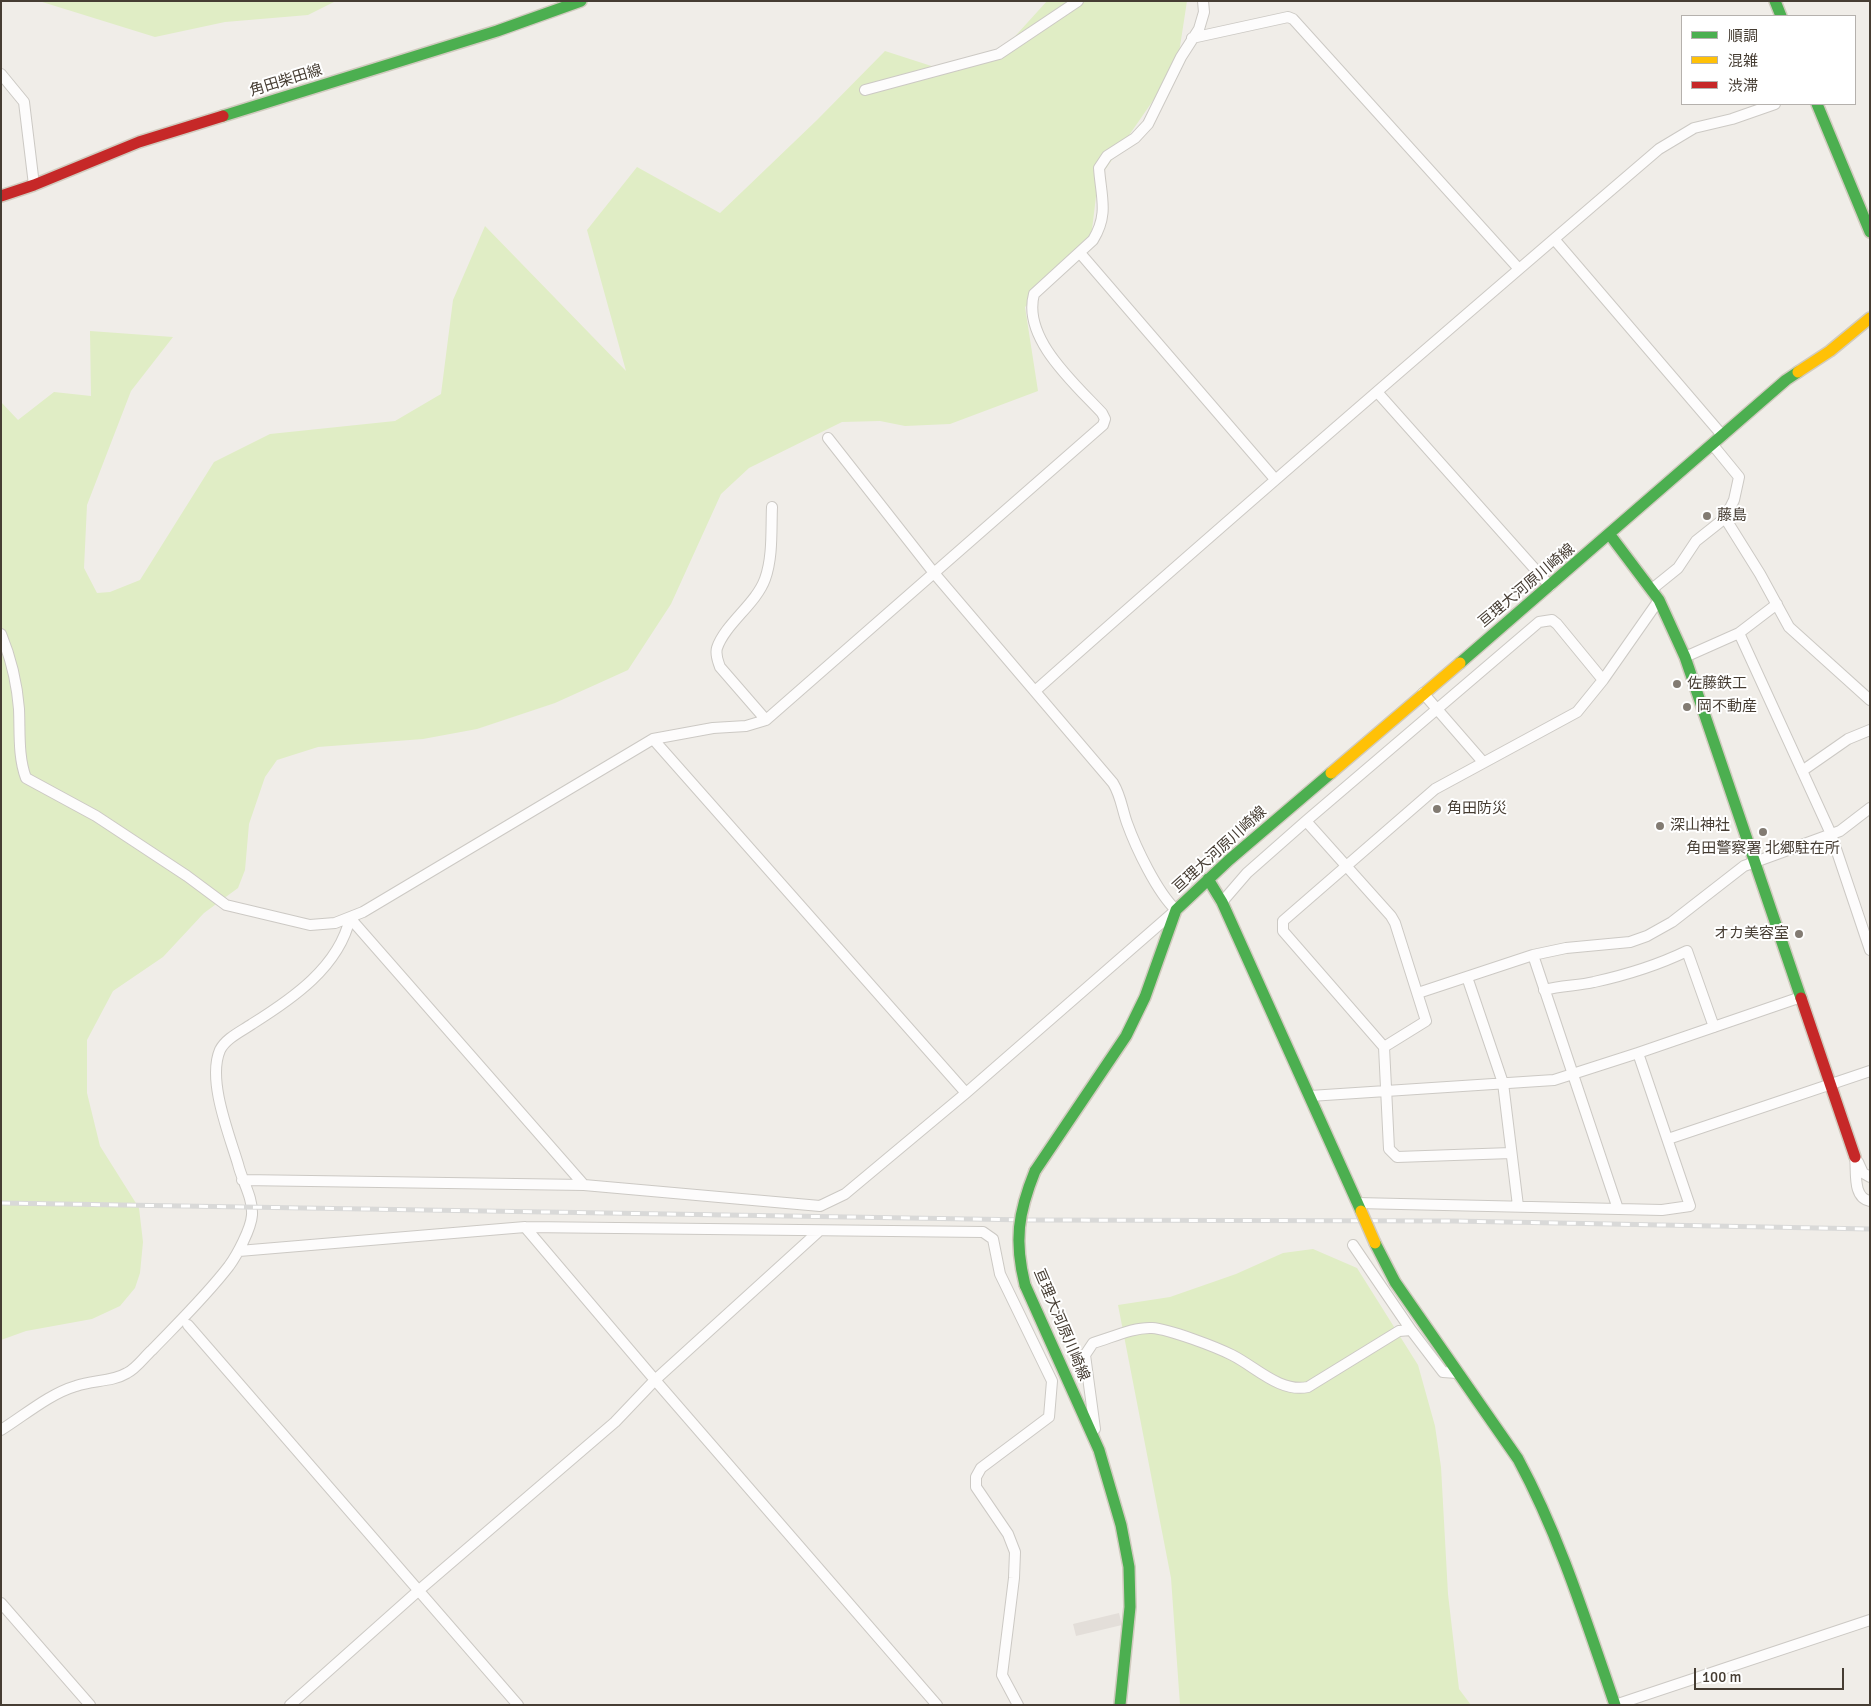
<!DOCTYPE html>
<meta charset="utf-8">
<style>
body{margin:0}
#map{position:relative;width:1871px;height:1706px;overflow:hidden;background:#f0ede8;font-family:Signika,"Noto Sans JP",sans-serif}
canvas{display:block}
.frame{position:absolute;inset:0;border:2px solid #463d33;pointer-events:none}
.legend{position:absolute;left:1681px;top:15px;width:175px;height:90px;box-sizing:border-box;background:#fff;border:1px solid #b5b1ad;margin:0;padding:6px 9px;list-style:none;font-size:15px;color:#463d33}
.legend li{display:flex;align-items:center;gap:10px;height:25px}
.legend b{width:25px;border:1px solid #b5b1ad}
.scale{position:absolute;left:1694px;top:1668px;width:150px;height:22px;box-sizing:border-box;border:2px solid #463d33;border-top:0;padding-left:6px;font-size:15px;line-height:18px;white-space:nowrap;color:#463d33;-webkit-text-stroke:4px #fff;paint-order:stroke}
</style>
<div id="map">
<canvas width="1871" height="1706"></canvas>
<div class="frame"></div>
<ul class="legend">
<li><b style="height:6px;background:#4caf50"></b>順調</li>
<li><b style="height:6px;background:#ffc107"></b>混雑</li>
<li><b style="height:6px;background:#c62828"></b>渋滞</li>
</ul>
<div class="scale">100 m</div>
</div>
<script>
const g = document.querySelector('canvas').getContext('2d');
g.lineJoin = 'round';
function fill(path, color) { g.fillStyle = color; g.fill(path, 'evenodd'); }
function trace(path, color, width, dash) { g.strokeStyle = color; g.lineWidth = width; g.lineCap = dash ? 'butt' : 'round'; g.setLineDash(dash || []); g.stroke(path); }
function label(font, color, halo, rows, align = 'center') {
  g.font = font + ' Signika,"Noto Sans JP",sans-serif'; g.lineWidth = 4; g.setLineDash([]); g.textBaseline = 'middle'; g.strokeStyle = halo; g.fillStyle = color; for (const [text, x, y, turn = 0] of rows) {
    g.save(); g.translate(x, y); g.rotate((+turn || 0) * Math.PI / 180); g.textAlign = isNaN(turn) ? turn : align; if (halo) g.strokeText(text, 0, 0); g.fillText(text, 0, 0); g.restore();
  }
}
fill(new Path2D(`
 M1119,1613L1122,1625L1076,1636L1073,1624Z`), '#e3ded9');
fill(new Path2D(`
 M39,1H336L308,15L225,22L155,37Z
 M1047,1H1187L1177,66L1098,180L1090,246L1025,307L1038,391L950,424L905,426L880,421L842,422L749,468L721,494L671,604L628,670L555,703L477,729L423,739L318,747L277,760L265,777L249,824L245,870L238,888L204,913L163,957L113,991L87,1040V1093L100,1146L139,1208L143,1242L140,1273L135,1288L120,1306L92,1319L26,1331L1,1340V402L18,420L54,392L91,396L90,331L173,337L131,391L87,505L84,568L97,593L110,592L140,580L214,462L270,434L395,421L441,394L453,300L485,226L626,371L587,230L637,167L720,213L817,120L885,51L950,72L999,54Z
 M1313,1249L1357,1268L1418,1365L1435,1426L1441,1467L1448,1594L1459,1689L1471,1705H1180L1171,1578L1118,1305L1170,1297L1236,1274L1283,1253Z`), '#e0edc5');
const street = new Path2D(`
 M1192,38L1288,17L1293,19L1519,269
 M1,74L24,102L34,185
 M865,90L999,54L1078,1
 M1554,239L1722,435
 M1080,253L1274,478
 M1378,393L1550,586
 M1725,518L1760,574L1789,627L1870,700
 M1652,589L1678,568L1696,541L1725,518L1734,500L1739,477L1712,444
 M1739,633L1831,834L1870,950
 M1,634C11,658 17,684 19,709C20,732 18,757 26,778L96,816L187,876L226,905L310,925L335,923L363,912L653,739L713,728L746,726L766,720L1103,425L1105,419L1102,413C1074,383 1022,338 1034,294L1093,240C1109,214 1101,197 1099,168L1107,156L1135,138L1148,124L1181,57L1199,29L1204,12L1203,1
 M1685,657L1739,633L1777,604
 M1035,691C1241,508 1450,328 1659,149L1694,128L1732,119L1775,104
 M1423,693L1483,762
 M766,720L720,667C718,661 715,655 717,648C725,624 756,604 765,579C773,557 771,529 772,507
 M653,739L966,1093
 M1802,771L1848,739L1870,730
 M1306,821L1391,916L1395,923L1426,1021L1384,1047
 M1222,902L1247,873L1306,821L1539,622L1552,620L1557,624L1603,680
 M350,918L584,1185
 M1533,955L1618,1209
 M1467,977L1503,1083L1518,1206
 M1544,990C1561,985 1578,986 1594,982C1626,975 1658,965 1687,951L1714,1027
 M1418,993L1533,955L1566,948L1630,942L1647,936L1672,922L1744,866L1840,831L1870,808
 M1310,1096L1554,1080L1638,1053L1801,997
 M1668,1139L1870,1071
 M1511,1153L1397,1157L1389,1149L1384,1047L1283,931V921L1435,789L1577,712L1603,680L1659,600
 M1855,1157C1857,1171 1852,1198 1870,1201
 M1858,1162L1863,1173L1870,1177
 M242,1180L584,1185L820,1206L845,1194L966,1093L1176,910C1157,892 1136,848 1127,823C1122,809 1121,796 1113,783L934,573L828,438
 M1357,1203L1662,1210L1690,1206L1638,1053
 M525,1227L655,1380L937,1705
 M1353,1245L1411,1330
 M239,1251L525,1227L983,1232L993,1239L1000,1274L1052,1381L1049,1417L981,1468L976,1477V1487L1008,1534L1015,1552L1014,1578L1002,1675L1018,1705
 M188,1325L518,1705
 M1095,1429L1085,1355L1093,1343C1111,1338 1133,1327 1152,1328C1169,1329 1216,1347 1232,1355C1256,1367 1280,1393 1308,1387L1399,1331L1411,1330L1443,1372L1457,1373
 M1,1430C25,1415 49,1394 76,1386C93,1380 112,1382 127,1373C137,1368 144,1357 152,1350C178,1323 206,1296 229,1266C237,1255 251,1229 252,1215C253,1197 242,1181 238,1164C229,1134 207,1080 220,1050C226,1038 242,1031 252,1024C292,999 339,967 350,918
 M1,1603L90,1705
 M290,1705L418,1591L615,1422L655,1380L818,1232
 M1615,1705L1870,1620`);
const fast = new Path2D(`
 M1775,1L1781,16
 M1817,104L1870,232
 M223,116L497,31L581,1
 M1610,535L1659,600L1685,657L1801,998
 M1460,663L1786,380L1798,372
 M1208,879L1222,902L1361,1211
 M1035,1171L1126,1036L1145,997L1176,910L1229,860L1331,773
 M1375,1243L1395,1282L1518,1459C1560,1537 1586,1621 1615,1705
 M1025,1285L1099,1450L1121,1525L1129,1567L1130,1607L1120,1705`);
const slow = new Path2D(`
 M1798,372L1830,351L1870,318
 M1331,773L1460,663`);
const jam = new Path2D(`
 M1,196L34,185L139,142L223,116
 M1801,998L1855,1157`);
trace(street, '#ccc9c4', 12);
trace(fast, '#d1cbbf', 14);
trace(slow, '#d1cbbf', 14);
trace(jam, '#d1cbbf', 14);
trace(street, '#fdfcfc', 10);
trace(fast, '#4caf50', 11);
trace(slow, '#ffc107', 11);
trace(jam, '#c62828', 11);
const rail = new Path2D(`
 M1,1203L1030,1220L1453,1221L1870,1229`);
trace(rail, '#d9d9d8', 5);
trace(rail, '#fff', 3, [9]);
const fastBridge = new Path2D(`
 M1025,1285C1014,1241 1018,1213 1035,1171`);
const slowBridge = new Path2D(`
 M1361,1211L1375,1243`);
trace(fastBridge, '#d1cbbf', 14, []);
trace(slowBridge, '#d1cbbf', 14, []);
trace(fastBridge, '#4caf50', 11);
trace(slowBridge, '#ffc107', 11);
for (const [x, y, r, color] of [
 [1707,516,5,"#827b72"],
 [1677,684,5,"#827b72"],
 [1687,707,5,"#827b72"],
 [1437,809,5,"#827b72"],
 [1660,826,5,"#827b72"],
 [1763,832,5,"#827b72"],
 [1799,934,5,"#827b72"]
]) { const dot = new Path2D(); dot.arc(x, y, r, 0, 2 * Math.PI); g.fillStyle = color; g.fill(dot); trace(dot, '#fff', 2); }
label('15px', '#463d33', '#fff', [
 ["角田柴田線",286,81,-17],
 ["亘理大河原川崎線",1527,586,-40],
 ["亘理大河原川崎線",1220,850,-42],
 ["亘理大河原川崎線",1061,1325,67]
]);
label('15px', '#463d33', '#fff', [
 ["藤島",1717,516],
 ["佐藤鉄工",1687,684],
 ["岡不動産",1697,707],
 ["角田防災",1447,809],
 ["深山神社",1670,826],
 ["角田警察署 北郷駐在所",1763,849,"center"],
 ["オカ美容室",1789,934,"right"]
], 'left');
</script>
